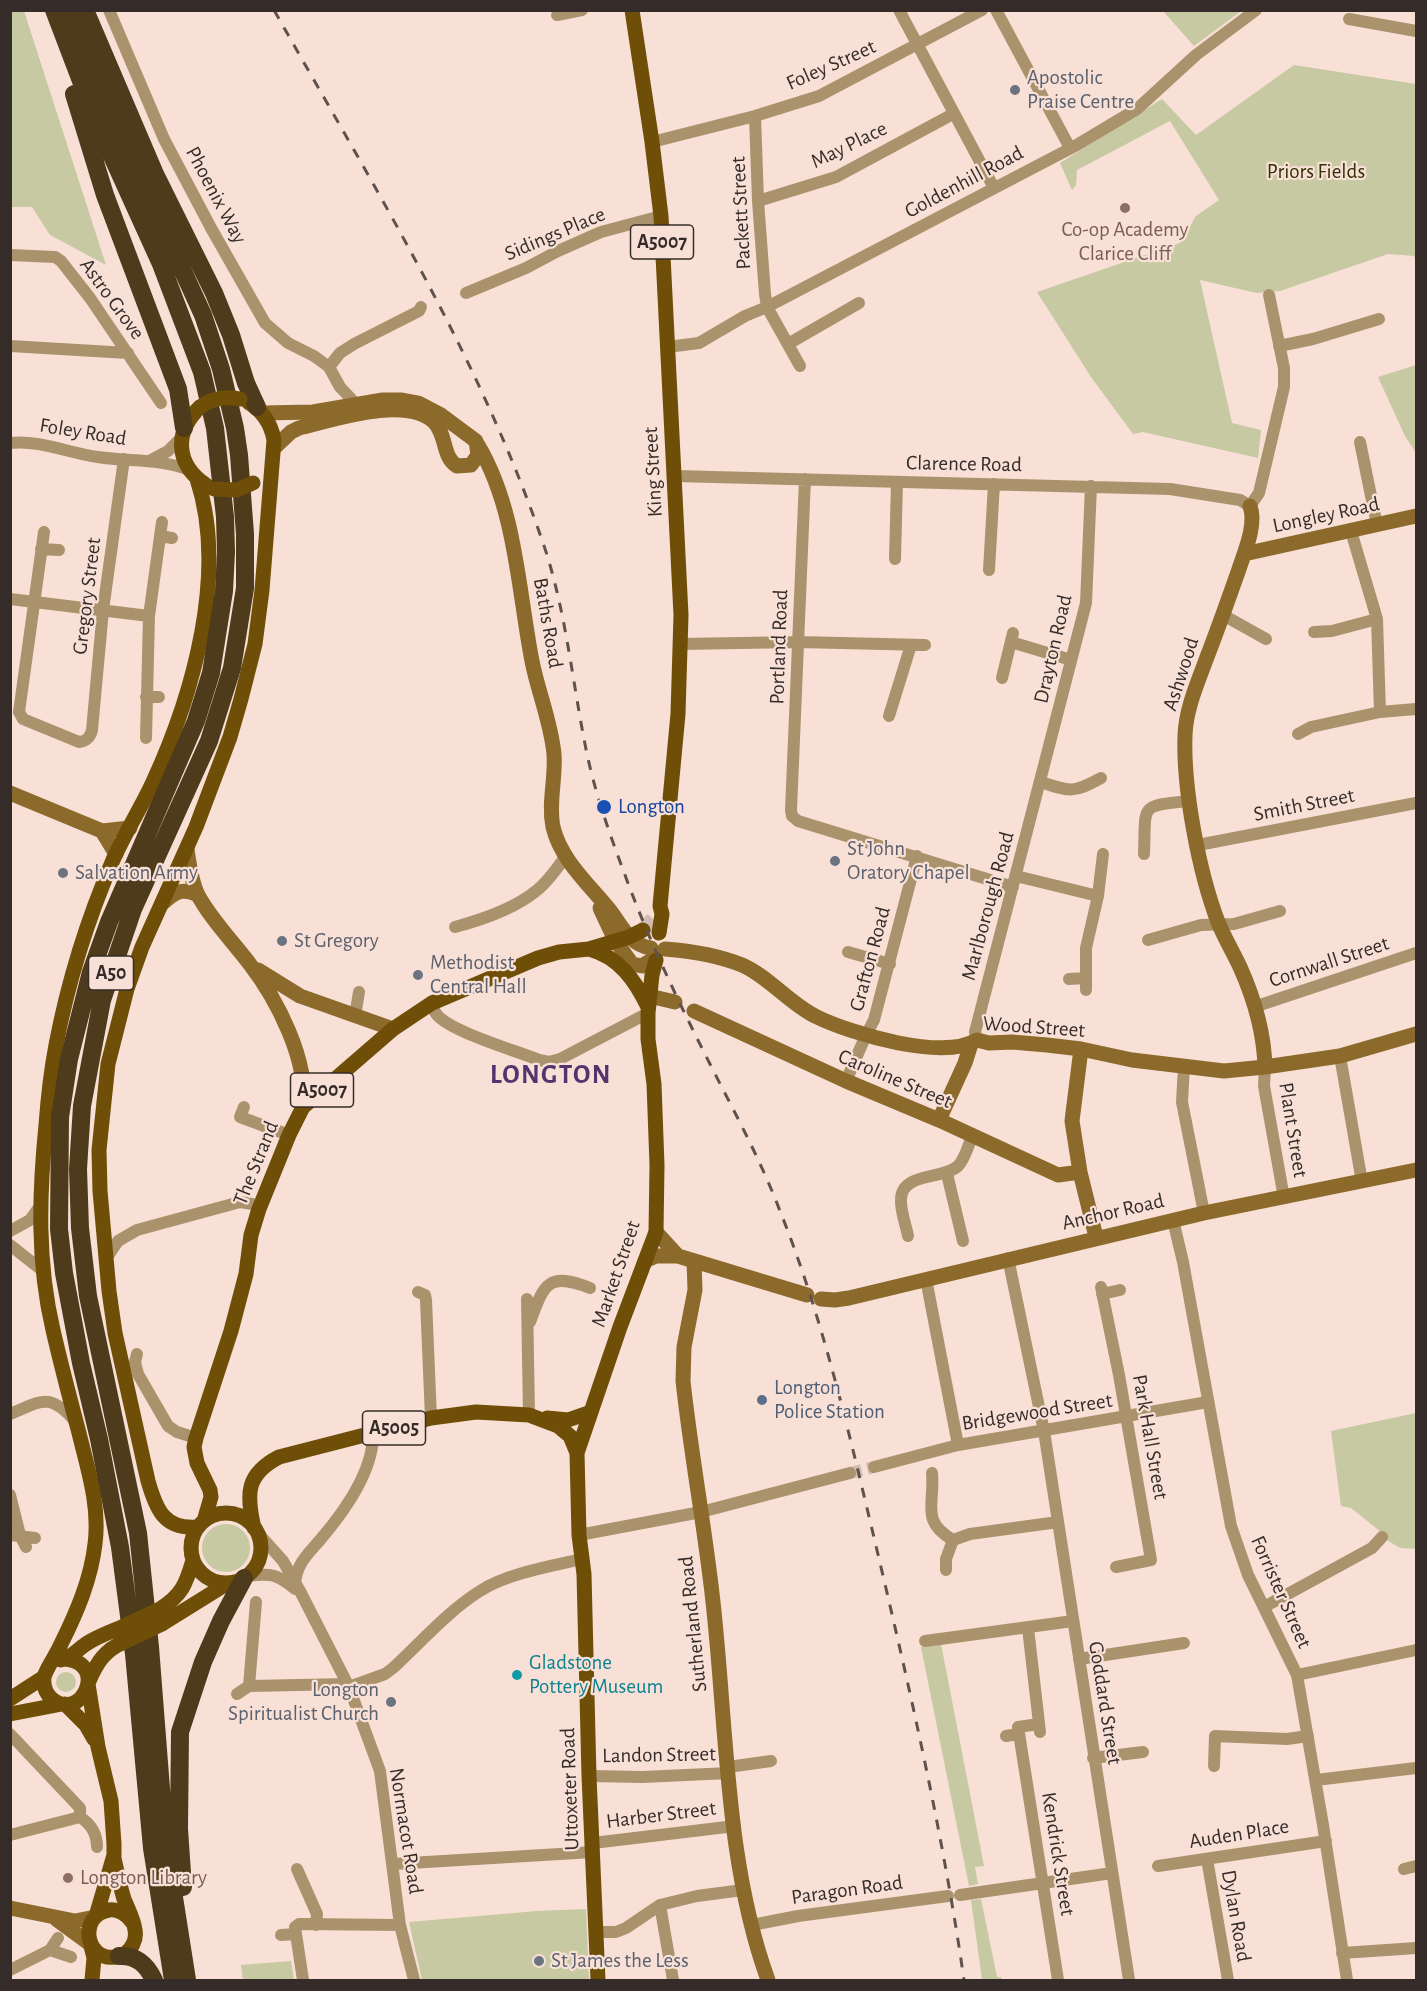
<!DOCTYPE html>
<style>
body{margin:0}
#map{position:relative;width:1427px;height:1991px;overflow:hidden;background:#f8e0d7;font-family:"Alegreya Sans",sans-serif}
canvas{display:block}
.frame{position:absolute;inset:0;border:12px solid #352c29;pointer-events:none}
</style>
<div id="map">
<canvas width="1427" height="1991"></canvas>
<div class="frame"></div>
</div>
<script>
const g = document.querySelector('canvas').getContext('2d');
g.lineJoin = 'round';
function fill(path, color) { g.fillStyle = color; g.fill(path, 'evenodd'); }
function trace(path, color, width, dash) { g.strokeStyle = color; g.lineWidth = width; g.lineCap = dash ? 'butt' : 'round'; g.setLineDash(dash || []); g.stroke(path); }
function label(font, color, halo, rows, align = 'center') {
  g.font = font + ' "Alegreya Sans",sans-serif'; g.lineWidth = 4.5; g.setLineDash([]); g.textBaseline = 'middle'; g.strokeStyle = halo; g.fillStyle = color; for (const [text, x, y, turn = 0] of rows) {
    g.save(); g.translate(x, y); g.rotate((+turn || 0) * Math.PI / 180); g.textAlign = isNaN(turn) ? turn : align; if (halo) g.strokeText(text, 0, 0); g.fillText(text, 0, 0); g.restore();
  }
}
fill(new Path2D(`
 M11,10L24,11L106,265L50,235L32,207H11Z
 M1239,11L1240,12L1194,46L1163,11Z
 M1294,65L1416,84V262L1414,256L1388,254L1280,291L1257,293L1200,280L1232,423L1261,430L1258,458L1143,432L1133,434L1091,377L1037,292L1180,243L1196,216L1219,200L1170,121L1077,170L1076,185L1072,190L1060,163L1162,99L1196,135Z
 M1416,365V453L1405,436L1378,377Z
 M1416,1413V1549L1400,1548L1382,1537L1381,1532L1351,1508L1341,1506L1331,1431Z
 M202 1548a24 24 0 1 1 48 0a24 24 0 1 1-48 0Z
 M941,1644L984,1866L975,1867L978,1884L969,1886L921,1647Z
 M56 1682a10 10 0 1 1 20 0a10 10 0 1 1-20 0Z
 M981,1899L997,1977H1001L1002,1980H982L971,1900Z
 M586,1909L589,1980H422L409,1922L537,1911Z
 M291,1961L294,1980H243L241,1965Z`), '#c6c9a1');
trace(new Path2D(`
 M850,1473L874,1467`), '#d1bcb4', 12, [12, 6]);
trace(new Path2D(`
 M643,930L653,919`), '#d1bcb4', 15, [15, 8]);
trace(new Path2D(`
 M109,10L164,139L211,228L265,323L288,343L314,356L329,367L340,387L357,405
 M899,10L994,188
 M996,10L1070,148
 M557,15L582,10
 M1349,19L1416,31
 M755,116L758,201L765,294L767,307L800,366
 M652,142L755,116L819,96L982,10
 M758,201L836,177L953,114
 M10,255L55,257L61,261L90,298L161,403
 M466,293L526,268L558,251L601,232L661,216
 M788,344L859,303
 M10,346L128,353
 M1279,346L1313,339L1379,319
 M667,347L699,343L745,316L767,307L1075,146L1137,109L1196,55L1256,10
 M329,367L340,353L354,344L419,311L421,307
 M1360,442L1377,525
 M10,443C41,440 68,453 98,457C129,462 159,458 189,470
 M151,460L168,451L181,438
 M675,476L1170,489L1240,500L1250,506L1259,493L1284,387V368L1269,295
 M805,479L791,810L792,816L798,821L1013,887
 M1351,531L1377,619L1380,712
 M44,532L19,712L23,719L79,742C86,741 90,738 92,730L103,610L124,459
 M160,536L172,538
 M41,549L59,550
 M895,559L897,482
 M989,570L994,484
 M10,599L149,616
 M1223,615L1266,639
 M1314,632L1332,631L1377,619
 M1011,642L1071,660
 M681,644L799,642L925,645
 M1002,678L1013,633
 M146,697H159
 M889,716L911,645
 M1298,734L1311,727L1380,712L1416,709
 M146,738L149,616L162,522
 M1041,782C1070,792 1074,793 1101,778
 M1198,845L1416,803
 M1144,854C1146,804 1138,806 1190,801
 M1016,876L1098,896
 M455,927C481,920 514,909 536,891C548,882 557,868 566,856
 M1148,940L1201,925L1234,924L1280,911
 M848,952L890,964
 M1069,979L1086,978
 M1086,990V948L1098,896L1103,854
 M432,1003C433,1008 434,1012 438,1016C455,1033 514,1050 539,1060L549,1062L560,1059L648,1013
 M1254,1007L1416,953
 M355,1016L359,992
 M977,1040L975,1032L1086,603L1091,486
 M1340,1056L1362,1182
 M1184,1066L1182,1102L1204,1213
 M1265,1067L1264,1086L1284,1198
 M846,1081L866,1035L874,1020L917,856
 M244,1107L240,1117L289,1135
 M947,1174L963,1241
 M1173,1220L1183,1262L1231,1526L1248,1575L1297,1675L1323,1825L1347,1980
 M10,1231L30,1220L40,1206
 M908,1236C906,1225 900,1210 901,1199C902,1172 943,1180 958,1166C965,1159 968,1146 972,1137
 M10,1245L43,1271
 M1008,1258L1044,1431L1129,1980
 M106,1259L118,1241L137,1230L240,1202L252,1204L259,1209
 M926,1279L958,1445
 M1101,1287L1119,1375L1151,1560L1116,1567
 M418,1292L425,1295L426,1300L431,1418
 M1102,1294L1120,1290
 M527,1299L529,1415
 M530,1322C544,1285 547,1271 590,1288
 M137,1354L135,1362L138,1374L168,1426L177,1432L196,1438
 M10,1414C42,1401 49,1392 75,1421
 M874,1467L958,1445L1208,1402
 M932,1473C935,1504 920,1521 953,1540
 M10,1495L20,1535L26,1547
 M257,1532L283,1561L301,1593L349,1687L380,1771L400,1925L414,1980
 M10,1535L35,1538
 M579,1535L701,1512L850,1473
 M953,1540L970,1534L1058,1522
 M946,1570V1559L953,1540
 M248,1576C271,1573 277,1574 295,1589
 M295,1583C297,1563 308,1554 320,1540C344,1512 374,1471 373,1433
 M1264,1607L1372,1548L1382,1537
 M1028,1628L1040,1732
 M925,1641L1073,1621
 M1079,1659L1184,1643
 M1297,1675L1416,1650
 M249,1686L256,1602
 M349,1687L385,1674L393,1668C421,1642 448,1611 480,1591C506,1574 551,1566 582,1559
 M237,1694L249,1686L348,1684
 M1039,1724L1018,1727L1058,1980
 M10,1734L80,1808V1817
 M1006,1736L1019,1734
 M1093,1758L1143,1752
 M1214,1766L1215,1736L1287,1739L1308,1736
 M728,1767L771,1761
 M589,1776L643,1777L729,1773
 M1316,1780L1416,1768
 M80,1817C91,1824 97,1834 97,1847
 M10,1835L80,1817
 M593,1843L735,1826
 M1207,1859L1228,1980
 M393,1864L593,1852
 M1158,1866L1326,1841
 M297,1869L317,1914L316,1925
 M1404,1869L1416,1866
 M960,1895L1112,1873
 M660,1905L673,1980
 M752,1925L798,1916L948,1896
 M595,1932H616L626,1928L660,1905L697,1896L743,1890
 M296,1934L303,1980
 M281,1935L296,1934L295,1927L299,1924L400,1925
 M50,1950L71,1957
 M1342,1953L1416,1948
 M10,1970L50,1950L58,1938`), '#aa936c', 12);
trace(new Path2D(`
 M263,413L313,412L383,400H402L418,403L441,415L476,441L478,455L471,465L457,466C442,457 447,435 434,422C406,395 333,420 299,428L291,432L274,448
 M478,445C516,509 518,589 532,661C538,692 551,722 554,754C556,778 548,803 553,827C561,861 591,886 612,913C618,921 623,931 631,938C637,944 643,947 651,948
 M1250,506C1257,525 1244,553 1238,572C1228,600 1218,629 1207,657C1198,682 1186,708 1185,735C1183,789 1199,872 1218,922C1224,937 1233,952 1240,967C1254,998 1264,1033 1265,1067
 M1244,554L1416,516
 M10,793L102,831L130,828
 M102,831L116,854
 M187,849C189,864 191,879 197,893C208,916 234,943 249,963C277,999 309,1061 303,1107
 M164,902C176,891 183,888 198,895
 M600,908L615,940L632,964L642,966L655,958
 M665,949C692,951 717,955 742,965C768,976 791,1005 817,1017C852,1034 943,1061 977,1040L989,1043L1012,1042L1047,1045L1081,1049L1132,1060L1224,1071L1265,1067L1340,1056L1416,1034
 M258,970L300,996L393,1029
 M649,996L675,1002
 M694,1011L846,1081L939,1120L1058,1175L1080,1172
 M1081,1049L1072,1121L1080,1172L1096,1237
 M939,1120L965,1063L971,1044
 M656,1232L678,1256
 M645,1261L656,1256H678L807,1295
 M694,1261L695,1290L684,1347L683,1381C691,1455 705,1528 713,1602C727,1727 725,1862 768,1980
 M821,1299L835,1300L849,1298L1204,1213L1416,1170
 M10,1908L75,1921L95,1917
 M56,1919L90,1944`), '#8c6a2b', 15);
trace(new Path2D(`
 M632,10L652,142L661,216L681,615L678,714L660,906L662,914L659,933
 M200,407C174,432 175,464 206,485
 M589,949C619,957 635,980 648,1007
 M547,1418L568,1420L591,1412
 M191 1548a35 35 0 1 1 70 0a35 35 0 1 1-70 0Z
 M204,1521L211,1497L210,1490L197,1463L194,1447L196,1438L231,1331L246,1274L251,1235L259,1209L289,1135L303,1107L393,1029L432,1003L538,958L559,952L589,949L629,937L643,930
 M198,1527C164,1530 156,1509 148,1481L115,1333L109,1291L100,1191L99,1150L104,1102L108,1064L127,989L142,947L196,827L230,737L241,699L255,644L262,590L274,440C271,423 263,411 248,402
 M254,1528C246,1494 246,1474 279,1457L431,1418L476,1412L529,1415L558,1426L570,1436L577,1453
 M160,1609C182,1595 186,1584 193,1560
 M162,1624L228,1583
 M66,1659C109,1664 81,1723 52,1699C45,1693 43,1686 44,1677C48,1665 56,1656 61,1644C77,1612 91,1579 95,1544C100,1506 88,1470 79,1433C70,1399 61,1365 53,1330C37,1262 39,1195 46,1125C48,1098 51,1071 56,1045C68,982 88,918 113,860C125,833 141,808 153,782C193,695 228,573 197,479
 M61,1660C71,1658 77,1650 86,1644C96,1637 110,1632 122,1627
 M89,1681C97,1662 105,1650 124,1642
 M88,1684L98,1747L111,1801L114,1844V1855L96,1916
 M10,1699L44,1677
 M65,1704L86,1725L94,1739
 M10,1714L62,1704
 M114,1858C117,1872 120,1886 124,1899C128,1909 134,1920 135,1930C136,1935 135,1940 133,1944C130,1951 123,1956 115,1957C85,1961 78,1915 109,1910C118,1909 127,1914 132,1922
 M91,1946L94,1958L92,1980
 M598,1980L589,1776L584,1574L579,1535L577,1453L620,1327L656,1232L657,1165L654,1084L648,1039V1013L652,975L656,960`), '#6f4e07', 15);
trace(new Path2D(`
 M54,10L97,123L161,264L202,372L215,428L225,517L226,552L224,591L211,673L196,721L109,922L91,972L69,1059L60,1117L59,1229L64,1273L81,1363L99,1439L120,1547L134,1654L152,1848L173,1980
 M71,10L104,98L203,315L221,369L235,428L239,455L245,534V588L232,668L209,741L133,909L102,1000L82,1106L78,1169L80,1228L88,1296L138,1533L150,1647L165,1840L187,1980
 M85,10L155,174L214,293L231,335L246,383L257,407
 M74,94L105,195L178,389L184,428
 M183,1887L179,1829L180,1732L203,1662L221,1621L244,1578
 M119,1956C137,1955 147,1965 154,1980`), '#4d3b1c', 18);
trace(new Path2D(`
 M274,10C371,182 476,350 541,537C566,607 572,682 587,754C596,796 610,835 625,875C649,941 680,1005 712,1068C736,1115 761,1161 780,1211C823,1318 849,1433 876,1546C910,1690 943,1834 964,1980`), '#5f524e', 3, [10, 10]);
trace(new Path2D(`
 M200,407C212,398 225,396 240,399
 M214,489L237,490L253,483
 M122,1627L160,1609
 M124,1642L162,1624`), '#6f4e07', 15);
for (const [x, y, r, color] of [
 [1015,90,6,"#6b7280"],
 [1125,208,6,"#8d6e63"],
 [604,807,8,"#1a4fb4"],
 [835,861,6,"#6b7280"],
 [63,873,6,"#6b7280"],
 [282,941,6,"#6b7280"],
 [418,975,6,"#6b7280"],
 [762,1400,6,"#5c6f8a"],
 [517,1675,6,"#0f9aa8"],
 [391,1702,6,"#6b7280"],
 [68,1878,6,"#8d6e63"],
 [539,1961,6,"#6b7280"]
]) { const dot = new Path2D(); dot.arc(x, y, r, 0, 2 * Math.PI); g.fillStyle = color; g.fill(dot); trace(dot, '#f8e0d7', 2); }
for (const [x, y, w] of [
 [662,242,63],
 [111,973,45],
 [322,1090,63],
 [394,1428,63]
]) { const box = new Path2D(); box.roundRect(x - w / 2, y - 17, w, 34, 4.5); g.fillStyle = '#f8e0d7'; g.fill(box); trace(box, '#352c29', 1.5); }
label('bold 20px', '#352c29', null, [
 ["A5007",662,242],
 ["A50",111,973],
 ["A5007",322,1090],
 ["A5005",394,1428]
]);
label('21px', '#352c29', '#f8e0d7', [
 ["Foley Street",831,65,-24],
 ["May Place",849,145,-26],
 ["Goldenhill Road",964,182,-28],
 ["Phoenix Way",216,195,62],
 ["Packett Street",741,213,-93],
 ["Sidings Place",555,234,-23],
 ["Astro Grove",112,299,54],
 ["Foley Road",83,432,9],
 ["Clarence Road",964,464,1],
 ["King Street",653,472,-93],
 ["Longley Road",1326,515,-12],
 ["Gregory Street",87,596,-83],
 ["Baths Road",548,623,80],
 ["Portland Road",779,647,-88],
 ["Drayton Road",1053,649,-77],
 ["Ashwood",1181,674,-72],
 ["Smith Street",1304,805,-11],
 ["Marlborough Road",988,906,-75],
 ["Grafton Road",870,959,-75],
 ["Cornwall Street",1329,962,-18],
 ["Wood Street",1034,1027,4],
 ["Caroline Street",895,1079,23],
 ["Plant Street",1293,1130,81],
 ["The Strand",256,1163,-68],
 ["Anchor Road",1113,1212,-13],
 ["Market Street",616,1274,-71],
 ["Bridgewood Street",1037,1412,-9],
 ["Park Hall Street",1150,1437,80],
 ["Forrister Street",1281,1592,66],
 ["Sutherland Road",693,1624,-96],
 ["Goddard Street",1105,1703,81],
 ["Landon Street",659,1755,-1],
 ["Uttoxeter Road",570,1789,-92],
 ["Harber Street",661,1815,-7],
 ["Normacot Road",406,1831,81],
 ["Auden Place",1239,1834,-9],
 ["Kendrick Street",1058,1854,81],
 ["Paragon Road",847,1890,-8],
 ["Dylan Road",1236,1916,80]
]);
label('21px', '#5b616d', '#f8e0d7', [
 ["Apostolic",1027,78],
 ["Praise Centre",1027,102],
 ["St John",847,849],
 ["Oratory Chapel",847,873],
 ["Salvation Army",75,873],
 ["St Gregory",294,941],
 ["Methodist",430,963],
 ["Central Hall",430,987],
 ["Longton",379,1690,"right"],
 ["Spiritualist Church",379,1714,"right"],
 ["St James the Less",551,1961]
], 'left');
label('21px', '#313206', '#f8e0d7', [
 ["Priors Fields",1316,172]
]);
label('21px', '#785e54', '#f8e0d7', [
 ["Co-op Academy",1125,230],
 ["Clarice Cliff",1125,254],
 ["Longton Library",80,1878,"left"]
]);
label('21px', '#164399', '#f8e0d7', [
 ["Longton",618,807]
], 'left');
label('21px', '#4e5e75', '#f8e0d7', [
 ["Longton",774,1388],
 ["Police Station",774,1412]
], 'left');
label('21px', '#0d838f', '#f8e0d7', [
 ["Gladstone",529,1663],
 ["Pottery Museum",529,1687]
], 'left');
g.letterSpacing = '1.5px';
label('bold 27px', '#55336d', '#f8e0d7', [
 ["LONGTON",551,1075]
]);
g.letterSpacing = '0px';
</script>
